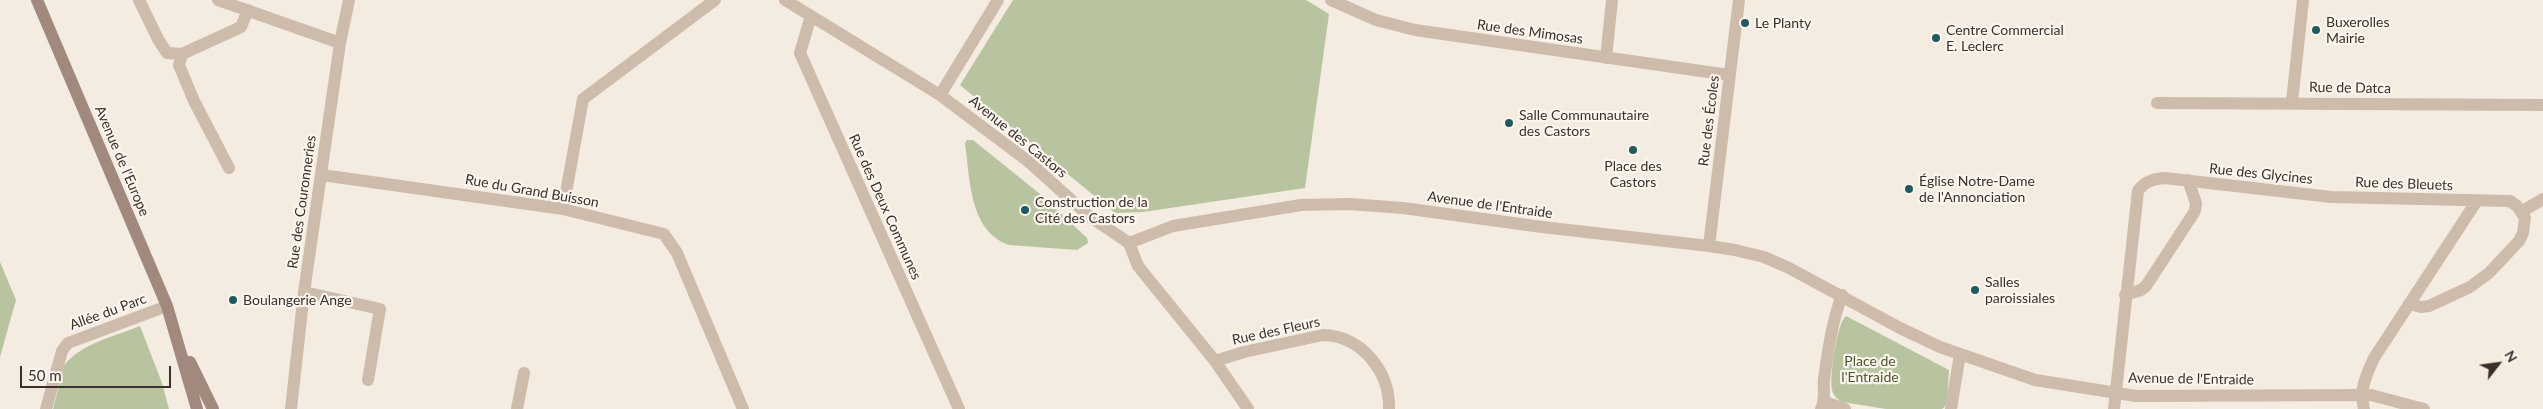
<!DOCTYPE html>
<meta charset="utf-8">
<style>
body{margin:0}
#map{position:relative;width:2543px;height:409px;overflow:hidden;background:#f4ebe1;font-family:Lato,sans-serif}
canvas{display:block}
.north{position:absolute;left:2473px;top:339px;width:50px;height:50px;-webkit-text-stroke:4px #fbf5ee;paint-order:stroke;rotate:60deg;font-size:14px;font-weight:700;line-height:20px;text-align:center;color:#3b302b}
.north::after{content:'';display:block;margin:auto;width:18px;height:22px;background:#3b302b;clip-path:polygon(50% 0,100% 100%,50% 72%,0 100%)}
.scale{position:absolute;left:20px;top:366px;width:151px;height:22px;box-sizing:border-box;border:2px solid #3b302b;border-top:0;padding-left:6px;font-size:15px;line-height:18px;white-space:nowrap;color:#3b302b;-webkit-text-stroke:4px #fbf5ee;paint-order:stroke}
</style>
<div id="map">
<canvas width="2543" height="409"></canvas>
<div class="north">N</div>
<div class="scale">50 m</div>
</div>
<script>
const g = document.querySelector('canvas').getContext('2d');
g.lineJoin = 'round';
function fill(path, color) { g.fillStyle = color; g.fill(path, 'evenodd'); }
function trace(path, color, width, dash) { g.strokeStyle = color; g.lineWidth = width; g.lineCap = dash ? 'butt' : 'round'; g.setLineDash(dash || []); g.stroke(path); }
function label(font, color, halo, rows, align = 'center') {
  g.font = font + ' Lato,sans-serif'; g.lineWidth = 4.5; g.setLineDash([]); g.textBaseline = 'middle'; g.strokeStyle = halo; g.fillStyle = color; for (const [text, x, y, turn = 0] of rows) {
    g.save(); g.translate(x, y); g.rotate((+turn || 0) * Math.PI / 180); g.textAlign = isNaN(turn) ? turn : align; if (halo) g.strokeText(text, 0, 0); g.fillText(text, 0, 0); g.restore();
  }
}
fill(new Path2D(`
 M1013,0H1306L1329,14L1305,188L1143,212L1115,213L960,85Z
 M967,140H973L1040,194L1087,238L1088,243L1077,250L1009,245C969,231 970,178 965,143Z
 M0,262L16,300L0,357Z
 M1846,316L1949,370L1947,404L1942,409H1886L1842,402C1837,399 1833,395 1832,390C1829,378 1837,322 1846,316Z
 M140,326L162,383L169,409H53L64,366C79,344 116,336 140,326Z`), '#b8c4a0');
trace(new Path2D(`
 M139,0L158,39L167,53L182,54
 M218,0L340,43
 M785,0L940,95L1029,162L1089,216L1129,243L1138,266L1215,361L1248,409
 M1331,0L1376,20L1415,30L1729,75
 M811,16L800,53L959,409
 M1606,58L1612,0
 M940,95L998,0
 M2292,102L2303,0
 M2157,103L2543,105
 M229,168L194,101L179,65L182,54L241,27L248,10
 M322,175L563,209L664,234L677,253L743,409
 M563,209L583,99L715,0
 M2521,212L2543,199
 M1129,243L1173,226L1301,205L1349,204L1403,208L1542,227L1709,246L1735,250L1764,257L1789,268L1900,328L1940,347L2035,380L2136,396L2371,395L2424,409
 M1709,246L1739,0
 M304,292L380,309L368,380
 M2125,295L2141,290L2146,286L2195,211L2196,203L2188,180
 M1215,361L1244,352L1323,335C1362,336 1390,372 1389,409
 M1825,402L1845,409
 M46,409L62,351L68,343L167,306
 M291,409L304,292L340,43L349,0
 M517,409L524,373
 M1821,409C1826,399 1823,390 1824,379C1828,350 1832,322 1842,295
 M1951,409L1960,354
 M2114,409L2138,191C2145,181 2154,179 2165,178L2331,197L2510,201L2517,206L2525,218L2523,233L2519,241L2489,273L2470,287L2429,306L2421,307L2409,304
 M2364,409C2359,389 2366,376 2374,358L2476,202`), '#cdbbac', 12);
trace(new Path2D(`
 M37,0L167,306L197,409
 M190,362L213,409`), '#a18a7d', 12);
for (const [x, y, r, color] of [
 [1745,23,5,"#1f5a5e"],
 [2316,30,5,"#1f5a5e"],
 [1936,38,5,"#1f5a5e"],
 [1509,123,5,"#1f5a5e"],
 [1633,150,5,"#1f5a5e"],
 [1909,189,5,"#1f5a5e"],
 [1025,210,5,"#1f5a5e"],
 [1975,290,5,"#1f5a5e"],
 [233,300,5,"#1f5a5e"]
]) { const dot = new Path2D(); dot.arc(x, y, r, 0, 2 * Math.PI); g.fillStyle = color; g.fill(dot); trace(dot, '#fbf5ee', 2); }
label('14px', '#3b302b', '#fbf5ee', [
 ["Buxerolles",2326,22],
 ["Mairie",2326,38],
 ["Le Planty",1755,23],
 ["Centre Commercial",1946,30],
 ["E. Leclerc",1946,46],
 ["Salle Communautaire",1519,115],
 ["des Castors",1519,131],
 ["Place des",1633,166,"center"],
 ["Castors",1633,182,"center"],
 ["Église Notre-Dame",1919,181],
 ["de l'Annonciation",1919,197],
 ["Construction de la",1035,202],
 ["Cité des Castors",1035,218],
 ["Salles",1985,282],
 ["paroissiales",1985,298],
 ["Boulangerie Ange",243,300]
], 'left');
label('14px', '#3b302b', '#fbf5ee', [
 ["Rue des Mimosas",1530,32,8],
 ["Rue de Datca",2350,88,1],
 ["Rue des Écoles",1709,121,-83],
 ["Avenue des Castors",1018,137,39],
 ["Avenue de l'Europe",122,161,67],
 ["Rue des Glycines",2261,174,6],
 ["Rue des Bleuets",2404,184,2],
 ["Rue du Grand Buisson",532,191,10],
 ["Rue des Couronneries",302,202,-82],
 ["Avenue de l'Entraide",1490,205,8],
 ["Rue des Deux Communes",885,207,66],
 ["Allée du Parc",108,312,-20],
 ["Rue des Fleurs",1276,331,-12],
 ["Avenue de l'Entraide",2191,379,1]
]);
label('14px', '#4a5a2e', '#fbf5ee', [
 ["Place de",1870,361],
 ["l'Entraide",1870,377]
]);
</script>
